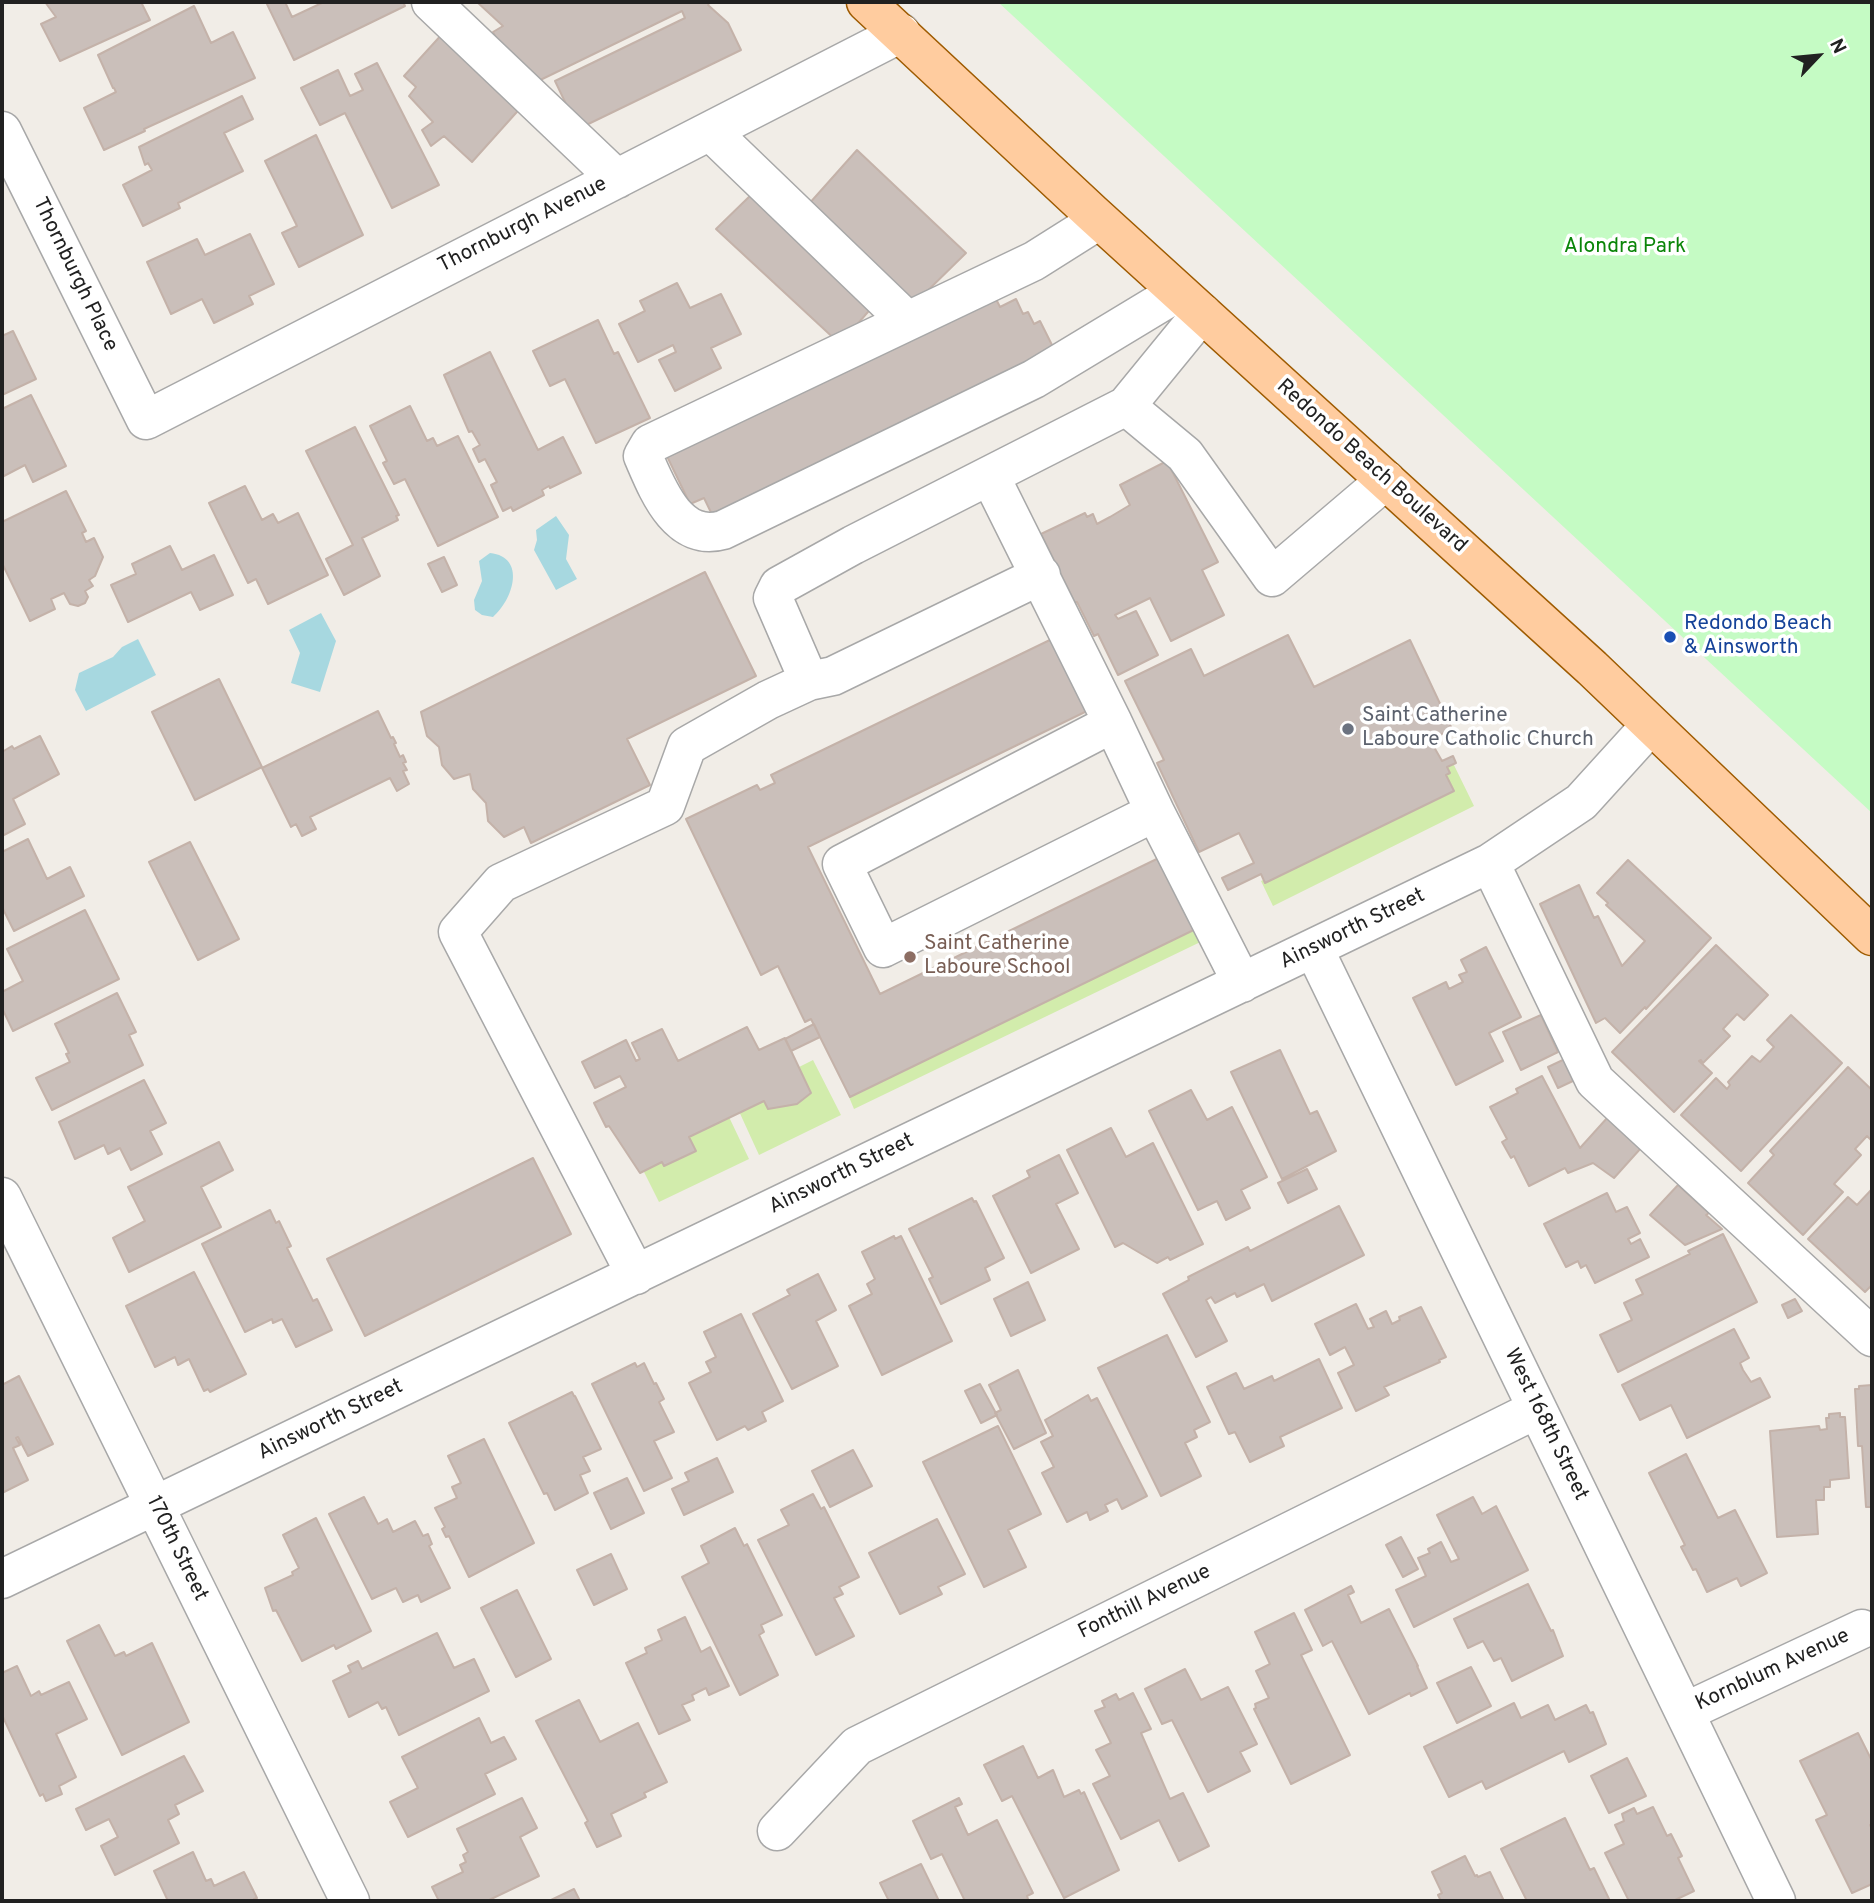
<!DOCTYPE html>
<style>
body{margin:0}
#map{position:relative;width:1874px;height:1903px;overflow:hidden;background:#f1ede7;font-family:Overpass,sans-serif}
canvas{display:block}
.frame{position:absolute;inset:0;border:4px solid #212121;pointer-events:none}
.north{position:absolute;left:1783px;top:21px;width:70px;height:70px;-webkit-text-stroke:5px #fff;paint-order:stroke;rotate:64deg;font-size:19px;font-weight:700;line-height:28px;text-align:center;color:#212121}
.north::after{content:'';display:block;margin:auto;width:24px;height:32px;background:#212121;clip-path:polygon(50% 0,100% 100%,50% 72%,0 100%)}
</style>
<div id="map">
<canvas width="1874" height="1903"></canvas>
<div class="frame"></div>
<div class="north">N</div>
</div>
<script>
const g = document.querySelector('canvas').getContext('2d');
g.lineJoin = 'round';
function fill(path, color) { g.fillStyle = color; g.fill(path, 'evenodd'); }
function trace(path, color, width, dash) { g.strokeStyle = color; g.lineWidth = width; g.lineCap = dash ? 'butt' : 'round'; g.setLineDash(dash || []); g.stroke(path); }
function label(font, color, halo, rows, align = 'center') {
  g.font = font + ' Overpass,sans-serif'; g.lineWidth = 7; g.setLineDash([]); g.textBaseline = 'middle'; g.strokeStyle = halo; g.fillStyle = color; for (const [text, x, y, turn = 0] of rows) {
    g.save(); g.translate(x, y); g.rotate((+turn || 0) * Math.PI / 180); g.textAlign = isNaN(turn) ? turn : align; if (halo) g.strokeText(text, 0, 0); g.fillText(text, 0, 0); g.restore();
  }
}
fill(new Path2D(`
 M1452,761L1474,806L1273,906L1261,881L1447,790L1436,769Z
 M1206,911L1217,934L854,1109L844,1085Z
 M813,1060L841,1115L759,1155L732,1096L805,1081L799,1067Z
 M729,1117L749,1159L659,1202L639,1162Z`), '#d2ecac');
fill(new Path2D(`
 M998,2H1872V813Z`), '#c5fbc4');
fill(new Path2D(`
 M556,516L569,535L566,559L577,579L556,590L534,550L537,540L536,530Z
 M490,553C527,557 513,600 493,617L482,615L475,610L474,600L482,581L479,561Z
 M321,613L336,641L320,692L291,683L300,653L289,630Z
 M138,639L156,675L86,711L75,690L79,673L113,657L122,647Z`), '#a7d8e0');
const building = new Path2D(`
 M45,2H141L150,20L60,61L41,24L56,17Z
 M266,2H285L292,17L324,2H403L405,6L294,60Z
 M477,2H710L708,5L728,23L741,50L578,129L555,81L685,18L682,11L530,85L512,69L493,32L503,26Z
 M194,6L211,43L233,32L255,78L144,129L145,131L104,150L84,108L116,92L114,88H113L98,55Z
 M444,32L524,104L472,162L444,136L431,146L422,130L433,122L409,96L416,87L404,76Z
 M377,63L439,185L392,208L345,113L320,125L301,88L338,70L350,96L363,90L355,74Z
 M242,96L253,119L224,133L243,171L178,203L180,208L143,226L123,185L152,170L148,163L145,165L139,147Z
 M316,135L363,235L299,267L282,233L297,226L265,161Z
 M857,150L966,253L914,304L808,205Z
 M753,193L874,305L840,344L716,229Z
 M250,234L274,284L249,296L253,304L214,323L202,299L171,314L147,262L197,239L205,255Z
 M677,283L690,308L721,294L741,334L711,348L721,368L675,391L659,360L676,352L673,345L638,362L619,324L645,311L640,301Z
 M990,287L1000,307L1016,299L1023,314L1028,312L1034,324L1040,321L1060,361L719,529L704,498L690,504L663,448Z
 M598,320L614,354L618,352L650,418L596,443L565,379L550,386L533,351Z
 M13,331L36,379L2,395V336Z
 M490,352L538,450L563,437L581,473L550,488L549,486L542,490L544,495L513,511L511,507L503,511L491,485L497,482L485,459L479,462L473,449L480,445L472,431L469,432L444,375Z
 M31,395L66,466L33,482L25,465L2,477V409Z
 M410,406L427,441L433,438L437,446L458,436L498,517L438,546L405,479L394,484L383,463L387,461L370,426Z
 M355,427L399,515L396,516L398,520L362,538L380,576L344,595L326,559L353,545L306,451Z
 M1167,461L1218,562L1202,570L1224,615L1171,641L1150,598L1115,615L1118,619L1136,611L1158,655L1118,675L1098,634L1094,636L1077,602L1075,603L1041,534L1085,513L1087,517L1093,514L1097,524L1110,517L1130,505L1120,485Z
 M245,486L262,520L273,514L278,523L298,513L328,575L268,604L256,579L248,583L209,503Z
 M66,491L86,531L82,533L86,542L94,538L103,557L95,576L89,580L93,586L85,591L88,597L85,603L78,606L70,604L64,593L51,599L55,609L30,621L2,563V522Z
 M170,546L182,570L214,555L233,595L200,610L191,592L128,622L111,585L136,574L132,564Z
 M444,557L457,585L442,592L428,564Z
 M705,572L756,676L627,739L650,785L531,843L524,827L504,837L488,821L486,803L473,789L470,774L454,779L442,765L439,747L427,736L421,712Z
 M1288,635L1314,687L1410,640L1452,729L1430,740L1442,761L1453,756L1456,763L1447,767L1450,773L1446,775L1454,791L1265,883L1261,874L1228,890L1222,878L1254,863L1239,833L1199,852L1157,763L1164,760L1125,681L1191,649L1204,676Z
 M1054,638L1089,710L808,847L880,994L1169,853L1204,925L850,1097L811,1019L805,1022L778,966L761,975L686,819L757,785L760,790L775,783L771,775Z
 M219,679L262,767L195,800L152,712Z
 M378,711L391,738L393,737L396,743L394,744L400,757L403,755L406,762L403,763L407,770L403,771L409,784L397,791L390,778L310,817L316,829L302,836L296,824L291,827L262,768Z
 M40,736L59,774L13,799L25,824L2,836V752L12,746L14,749Z
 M28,839L47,879L70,867L84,896L14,931L2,907V852Z
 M190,842L239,939L198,960L149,862Z
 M1628,860L1711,938L1646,1009L1645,1007L1620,1033L1605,1018L1596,1023L1540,904L1579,885L1594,918L1598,916L1622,966L1645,941L1606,905L1608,903L1597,893Z
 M85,910L119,979L13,1031L2,1008V992L23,981L7,949Z
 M1716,945L1768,995L1744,1020L1737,1014L1723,1029L1730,1036L1703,1063L1701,1060L1699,1061L1712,1073L1674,1112L1612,1052Z
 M1486,947L1521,1017L1489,1033L1503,1061L1456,1085L1413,998L1446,982L1449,989L1463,982L1459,975L1467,972L1461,960Z
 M117,993L136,1032L129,1035L143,1065L52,1110L36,1078L70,1062L66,1054L69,1053L55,1024Z
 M1541,1015L1558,1052L1521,1070L1503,1032Z
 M1791,1015L1842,1063L1741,1171L1681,1115L1716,1078L1727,1089L1730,1085L1728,1082L1752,1056L1760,1062L1774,1047L1767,1040Z
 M814,1024L820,1037L791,1051L785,1039Z
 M747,1027L759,1050L785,1038L811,1093L797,1104L768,1109L764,1101L689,1137L696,1151L664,1166L662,1162L640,1173L609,1126L606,1127L594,1103L626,1087L620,1076L595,1088L582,1062L626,1040L636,1061L640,1059L632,1043L662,1029L678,1061Z
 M1280,1050L1310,1114L1317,1111L1336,1151L1282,1179L1231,1072Z
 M1565,1059L1575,1080L1558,1088L1548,1067Z
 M1848,1067L1872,1090V1141L1867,1136L1855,1149L1861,1155L1834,1184L1843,1192L1803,1235L1748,1183L1774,1155L1770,1151Z
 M1542,1076L1580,1148L1608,1117L1641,1148L1614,1178L1593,1163L1568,1173L1565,1168L1529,1186L1514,1156L1511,1158L1502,1142L1507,1139L1490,1107L1518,1093L1516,1089Z
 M144,1080L166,1123L150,1131L162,1154L131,1170L120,1148L108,1154L104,1145L75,1159L59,1122Z
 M1191,1090L1207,1120L1232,1107L1267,1177L1241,1190L1250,1208L1226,1220L1217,1201L1198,1210L1149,1111Z
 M1111,1128L1126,1157L1153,1143L1203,1244L1170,1260L1168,1257L1157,1263L1123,1243L1115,1247L1067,1150Z
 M219,1142L233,1170L201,1187L221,1227L129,1272L113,1238L145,1221L128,1187Z
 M1059,1155L1078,1193L1056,1204L1079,1249L1031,1273L993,1196L1030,1177L1027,1171Z
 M533,1158L571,1234L365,1336L327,1259Z
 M1307,1169L1317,1189L1288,1203L1278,1183Z
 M1678,1185L1709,1213L1706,1215L1722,1229L1685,1245L1650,1215Z
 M1872,1189V1285L1865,1292L1808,1239L1848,1197L1857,1205Z
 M1607,1193L1616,1212L1627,1207L1640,1233L1628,1239L1631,1244L1640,1239L1649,1257L1595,1283L1586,1265L1581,1268L1578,1261L1566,1267L1544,1224Z
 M972,1198L974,1202L976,1201L1004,1258L985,1268L990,1280L941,1304L929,1279L933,1277L909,1229Z
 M1339,1206L1364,1255L1272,1301L1264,1284L1237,1297L1235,1293L1215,1303L1211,1297L1206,1300L1227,1341L1196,1357L1163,1294L1189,1280L1188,1277L1248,1247L1250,1251Z
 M270,1210L276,1223L279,1221L291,1246L287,1248L313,1301L317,1299L332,1330L296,1347L282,1319L273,1323L272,1319L245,1332L202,1244Z
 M1723,1234L1757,1302L1618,1372L1600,1335L1632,1320L1624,1303L1643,1294L1636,1280L1690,1254L1688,1251Z
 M894,1236L895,1239L901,1236L952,1341L882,1375L849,1306L872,1294L867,1284L875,1279L862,1252Z
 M194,1272L246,1374L210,1392L208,1389L204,1391L189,1359L178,1365L175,1357L155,1367L126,1306Z
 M818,1274L836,1310L816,1321L838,1366L792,1389L753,1314L790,1295L787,1290Z
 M1028,1282L1045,1320L1011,1336L994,1299Z
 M1795,1299L1802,1311L1788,1318L1782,1305Z
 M1356,1304L1368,1329L1374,1327L1370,1319L1386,1311L1392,1324L1400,1320L1399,1317L1421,1307L1446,1357L1439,1360L1440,1362L1384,1387L1389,1395L1356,1411L1338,1373L1354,1365L1345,1347L1330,1355L1315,1324Z
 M741,1314L783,1401L762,1412L766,1421L748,1430L745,1426L717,1440L689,1383L711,1372L706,1362L716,1357L704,1332Z
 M1734,1329L1749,1358L1740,1363L1743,1370L1751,1382L1760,1378L1770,1397L1687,1438L1671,1405L1640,1420L1622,1385Z
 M1167,1335L1210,1422L1194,1430L1197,1437L1185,1443L1201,1476L1161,1496L1098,1368Z
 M1319,1359L1342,1408L1280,1437L1284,1446L1250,1462L1235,1432L1229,1434L1207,1387L1236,1373L1244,1389L1272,1376L1274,1381Z
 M635,1363L637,1367L644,1363L654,1384L656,1383L664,1399L659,1402L674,1432L654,1441L672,1478L644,1491L592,1384Z
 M1018,1370L1046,1433L1014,1449L995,1413L1001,1410L989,1385Z
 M19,1376L53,1444L28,1456L18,1437L16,1438L20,1445L13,1448L28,1480L2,1493V1385Z
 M980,1384L997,1415L981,1423L965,1391Z
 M1872,1385V1507H1866L1862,1446H1858L1855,1389H1859V1386Z
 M572,1392L574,1396H575L601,1449L583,1457L590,1471L580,1475L588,1493L555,1510L547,1493L544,1494L509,1423Z
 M1088,1395L1091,1401L1097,1398L1147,1496L1122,1509L1117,1499L1105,1505L1108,1511L1090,1520L1087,1512L1067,1522L1042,1473L1054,1467L1041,1442L1053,1436L1045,1420Z
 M1840,1413V1417H1845L1849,1478L1830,1480V1487H1824V1500H1816L1818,1534L1777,1537L1770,1431L1819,1426L1820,1430L1827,1429L1826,1418H1829V1414Z
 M998,1426L1041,1514L1008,1530L1026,1567L984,1587L923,1462Z
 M484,1439L534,1543L469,1577L449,1536L446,1537L442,1529L445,1527L435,1508L457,1498L452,1487L461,1483L448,1456Z
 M853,1450L872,1486L830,1507L812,1471Z
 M1686,1454L1718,1518L1735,1510L1767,1573L1741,1586L1737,1578L1707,1592L1696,1569L1693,1570L1681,1547L1685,1545L1649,1473Z
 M717,1458L733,1492L684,1515L672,1489L689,1481L685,1473Z
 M627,1478L644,1513L611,1529L594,1493Z
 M813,1494L821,1509L824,1507L859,1577L839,1587L843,1594L834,1598L854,1636L816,1655L758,1540L789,1525L781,1510Z
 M364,1497L378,1524L387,1519L393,1532L415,1521L423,1536L428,1534L432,1544L429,1546L450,1588L421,1602L418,1595L403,1602L396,1588L372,1599L329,1514Z
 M1473,1497L1482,1514L1496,1506L1528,1570L1414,1627L1396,1590L1426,1576L1418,1558L1430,1553L1428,1549L1441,1542L1451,1562L1459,1559L1437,1515Z
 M316,1518L371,1631L336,1649L334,1645L302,1661L276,1610L273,1611L265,1588L293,1575L292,1572L299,1568L283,1535Z
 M937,1519L965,1574L938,1587L942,1594L900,1614L869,1553Z
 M735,1528L744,1546L747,1544L782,1615L761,1625L764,1632L759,1635L778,1675L740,1695L682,1577L709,1563L701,1546Z
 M1401,1537L1418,1569L1403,1577L1386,1545Z
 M611,1554L627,1589L594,1605L577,1570Z
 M1528,1584L1551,1631L1553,1630L1563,1656L1512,1681L1501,1658L1494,1661L1483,1641L1468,1648L1454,1619Z
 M1351,1586L1354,1592L1348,1595L1361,1623L1389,1609L1418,1666H1417L1427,1688L1411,1696L1410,1693L1369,1714L1332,1641L1323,1646L1305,1610Z
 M517,1590L551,1659L516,1677L481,1608Z
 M1294,1613L1312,1650L1301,1655L1350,1755L1291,1784L1254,1709L1256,1708L1255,1704L1269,1698L1256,1671L1270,1664L1255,1632Z
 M685,1617L701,1652L710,1647L729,1686L709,1695L706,1688L692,1695L694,1700L682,1705L690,1720L659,1734L626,1663L647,1653L645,1648L662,1640L658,1630Z
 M99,1625L115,1656L124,1652L126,1656L152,1643L189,1722L122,1755L67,1641Z
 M437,1633L454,1668L474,1659L489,1691L399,1735L386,1707L382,1709L378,1702L349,1717L333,1681L351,1672L348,1666L358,1661L362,1669Z
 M17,1666L31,1696L39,1691L41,1695L69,1682L87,1719L56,1734L76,1777L59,1786L62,1794L46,1801L43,1794L40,1796L2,1715V1673Z
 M1471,1667L1491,1706L1457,1723L1437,1683Z
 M1185,1669L1201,1700L1228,1687L1257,1744L1240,1752L1250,1771L1208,1792L1172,1720L1162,1724L1145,1689Z
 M1133,1693L1151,1729L1141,1733L1170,1799L1183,1793L1209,1846L1179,1861L1159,1820L1121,1839L1093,1784L1110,1776L1096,1750L1111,1743L1095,1711L1105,1707L1102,1701L1116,1694L1119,1700Z
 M579,1700L600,1742L638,1723L667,1782L644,1793L646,1797L611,1814L621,1836L597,1847L585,1823L588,1821L536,1721Z
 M1514,1703L1521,1718L1548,1705L1555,1720L1586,1705L1590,1713L1593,1712L1606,1744L1569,1762L1564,1751L1486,1789L1482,1781L1449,1797L1424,1747Z
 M479,1718L491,1743L504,1737L516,1759L485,1774L495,1794L408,1837L390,1802L418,1788L402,1757Z
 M1858,1733L1872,1761V1824L1870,1825L1872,1829V1884L1852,1893L1816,1820L1827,1815L1800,1761Z
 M1023,1746L1038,1778L1053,1770L1064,1797L1079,1790L1081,1794L1084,1792L1119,1870L1064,1898L1012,1796L1002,1801L984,1765Z
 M184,1756L203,1791L175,1805L179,1814L168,1820L179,1843L115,1875L101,1846L118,1837L109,1819L86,1830L76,1809Z
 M1627,1758L1646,1796L1609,1813L1591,1776Z
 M522,1798L537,1828L520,1837L539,1876L487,1901H439L432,1887L463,1872L460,1865L466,1862L463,1855L468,1852L457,1829Z
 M959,1798L962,1804L955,1807L968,1835L997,1820L1033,1893L1027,1896L1028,1899L1024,1901H965L942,1854L931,1859L913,1821Z
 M1653,1807L1667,1836L1671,1834L1682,1856L1678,1858L1694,1891L1673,1901H1629L1605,1853L1624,1844L1615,1825L1624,1821L1622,1814L1634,1808L1637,1814Z
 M1565,1818L1590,1870L1594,1868L1610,1901H1527L1501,1849Z
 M193,1852L206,1881L211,1879L214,1886L244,1872L257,1898L254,1899L255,1901H168L154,1871Z
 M1465,1856L1475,1876L1477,1875L1478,1877L1490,1872L1504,1901H1441L1438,1895L1442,1893L1432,1872Z
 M921,1864L939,1901H889L880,1883Z
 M574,1889L580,1901H549Z`);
fill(building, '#cabfba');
trace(building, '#c4b2a9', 2);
const minor = new Path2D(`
 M431,2L617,179
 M2,131L146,420L901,33
 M710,131L898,312
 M1099,220L1034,261L650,444L643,456C657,488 677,543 723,530L1034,379L1178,292
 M1202,313L1126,406L1185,455L1272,577L1386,480
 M990,476L1113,723L842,864L883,948L1155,812
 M1041,575L833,676L809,681L773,598L779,586L853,545L1126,406
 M1113,723L1155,812L1242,983
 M1490,863L1595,1081L1872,1337
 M1314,949L1776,1901
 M2,1197L350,1901
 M636,1275L458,932L501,883L665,806L687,746L768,700L809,681
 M2,1579L1490,863L1581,802L1650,726
 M1685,1712L1862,1629
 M777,1831L857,1746L1537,1409`);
const major = new Path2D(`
 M866,2L1092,213L1592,668L1872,936`);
trace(minor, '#a8a8a8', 41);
trace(major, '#9e5b00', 41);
trace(minor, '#fff', 38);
trace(major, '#ffcc9f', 38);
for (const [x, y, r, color] of [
 [1670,637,7,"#1a4fb4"],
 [1348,729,7,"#6b7280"],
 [910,957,7,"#8d6e63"]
]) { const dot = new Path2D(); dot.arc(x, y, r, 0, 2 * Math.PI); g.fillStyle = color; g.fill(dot); trace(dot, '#fff', 2.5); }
label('21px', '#212121', '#fff', [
 ["Thornburgh Avenue",523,226,-27],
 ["Thornburgh Place",74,275,64],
 ["Redondo Beach Boulevard",1371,467,42],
 ["Ainsworth Street",1353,930,-26],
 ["Ainsworth Street",842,1175,-26],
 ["Ainsworth Street",331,1421,-26],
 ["West 168th Street",1545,1425,64],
 ["170th Street",176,1549,64],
 ["Fonthill Avenue",1145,1603,-26],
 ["Kornblum Avenue",1773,1671,-25]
]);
label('21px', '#0a8508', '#fff', [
 ["Alondra Park",1625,248]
]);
label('21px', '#164399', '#fff', [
 ["Redondo Beach",1684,625],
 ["& Ainsworth",1684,649]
], 'left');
label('21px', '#5b616d', '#fff', [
 ["Saint Catherine",1362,717],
 ["Laboure Catholic Church",1362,741]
], 'left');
label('21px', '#785e54', '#fff', [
 ["Saint Catherine",924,945],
 ["Laboure School",924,969]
], 'left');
</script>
